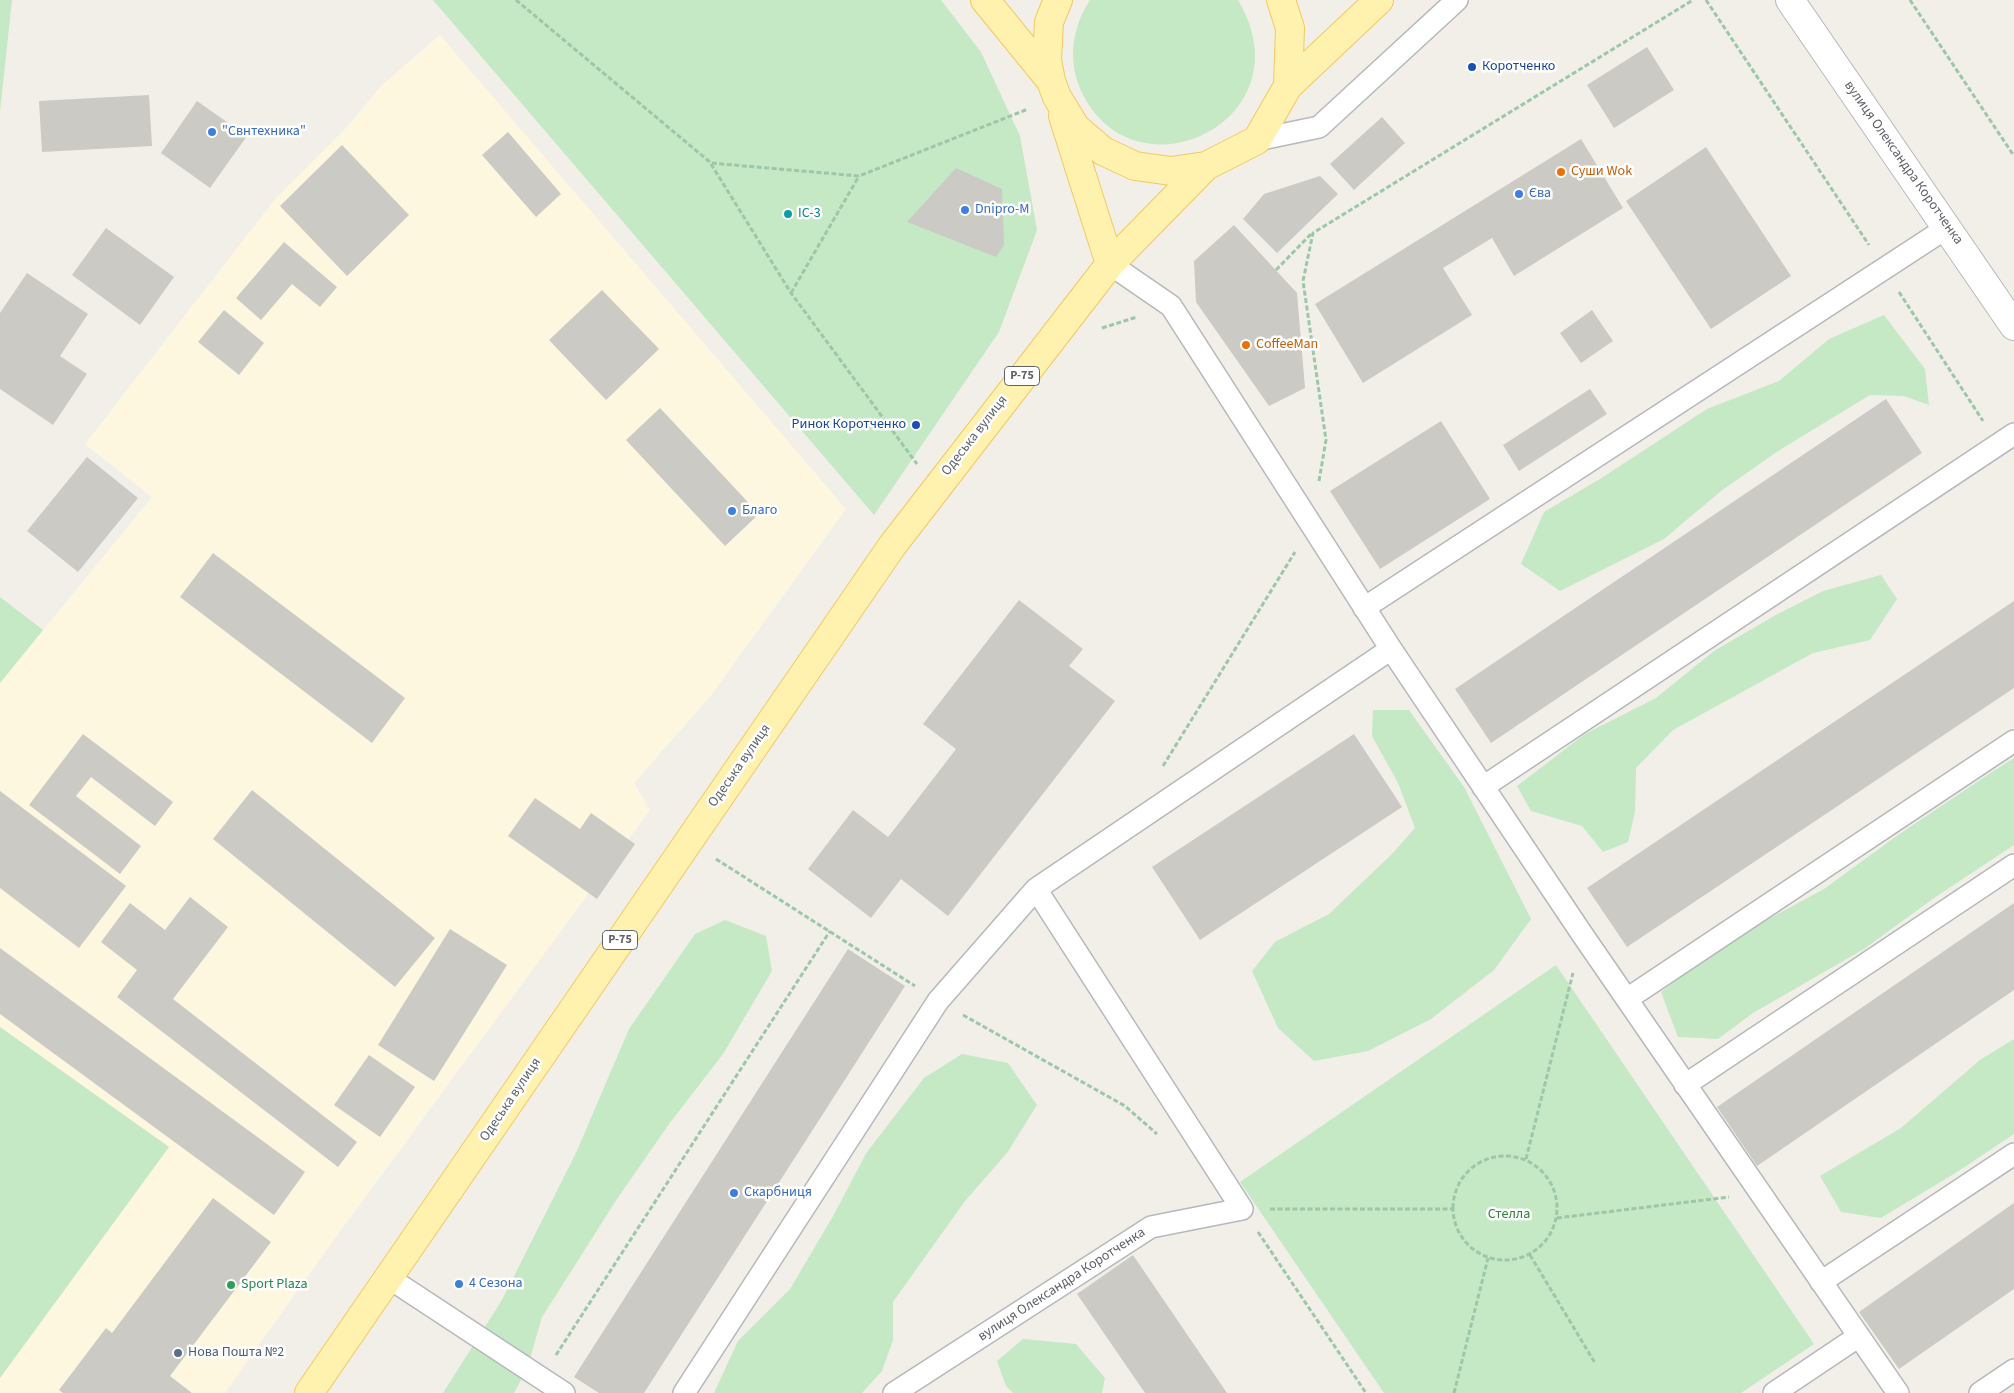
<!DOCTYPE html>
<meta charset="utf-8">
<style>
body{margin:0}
canvas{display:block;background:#f1efe8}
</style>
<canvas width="2014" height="1393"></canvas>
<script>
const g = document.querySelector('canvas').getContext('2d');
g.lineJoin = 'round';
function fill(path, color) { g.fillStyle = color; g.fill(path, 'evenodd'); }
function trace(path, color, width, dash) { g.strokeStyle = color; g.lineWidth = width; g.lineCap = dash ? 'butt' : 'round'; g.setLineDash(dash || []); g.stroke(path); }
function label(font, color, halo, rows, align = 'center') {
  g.font = font + ' "Source Sans 3",sans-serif'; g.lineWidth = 5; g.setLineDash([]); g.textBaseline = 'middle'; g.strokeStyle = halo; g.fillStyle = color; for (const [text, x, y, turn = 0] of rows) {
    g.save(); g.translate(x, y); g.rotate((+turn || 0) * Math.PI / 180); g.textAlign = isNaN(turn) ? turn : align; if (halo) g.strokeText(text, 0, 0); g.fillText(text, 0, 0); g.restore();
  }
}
fill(new Path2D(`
 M440,35L846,509L709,698L634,783L650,810L322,1256L225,1393H0V1378L169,1147L0,1027V683L152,497L85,444L276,198L346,128L381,86Z`), '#fef7e0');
fill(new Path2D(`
 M0,0H12L0,111Z
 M433,0H941L981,52L1020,136L1037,230L999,332L874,515Z
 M1090,0H1238C1311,123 1128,206 1079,86C1068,57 1073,26 1090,0Z
 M1884,315L1925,369L1929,405L1904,396L1870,395L1778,451L1721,491L1664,539L1560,591L1521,564L1544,512L1600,479L1707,409L1779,381L1829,339Z
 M1881,575L1897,599L1870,640L1813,653L1673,730L1636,768L1635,812L1628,842L1603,852L1582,826L1531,811L1517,786L1585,734L1656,698L1714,651L1774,616L1823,591Z
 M0,597L43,630L0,683Z
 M1373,710H1409L1464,787L1531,919L1494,970L1431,1019L1368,1051L1314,1061L1278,1028L1252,971L1275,942L1329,914L1392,854L1415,828L1398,783L1372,736Z
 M2014,758V845L1934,898L1864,949L1753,1013L1718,1039L1678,1037L1661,992L1724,943L1824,889L1898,835L1992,772Z
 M725,920L766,936L772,971L723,1054L669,1124L617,1199L542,1317L527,1369L514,1393H443L502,1300L576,1153L629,1029L695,934Z
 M1556,965L1814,1344L1741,1393H1384L1240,1182Z
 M0,1027L169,1147L0,1378Z
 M2014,1039V1134L1957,1172L1881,1218L1841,1212L1820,1176L1901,1128L1980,1060Z
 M962,1054L1008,1063L1037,1105L1007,1153L965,1201L893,1302V1340L882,1371L862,1393H714L738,1341L790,1289L832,1218L867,1152L924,1078Z
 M1023,1339L1076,1344L1105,1378L1102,1393H1013L1006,1386L997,1361Z`), '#c5e8c5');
fill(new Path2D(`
 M1647,47L1674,90L1614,128L1587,85Z
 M149,95L152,146L42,152L39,101Z
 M197,101L247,136L210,188L161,153Z
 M1382,117L1405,143L1354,190L1330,164Z
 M508,132L561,194L536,217L482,155Z
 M1581,139L1623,208L1514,276L1492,238L1443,268L1472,315L1363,383L1315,304Z
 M342,145L409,215L347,276L280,206Z
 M1706,147L1791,276L1711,329L1626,201Z
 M956,168L1002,189L1004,245L996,257L907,222Z
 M1320,176L1338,194L1277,253L1243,219L1264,194Z
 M1234,225L1297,293L1305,388L1269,406L1196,302L1194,261Z
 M106,228L174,277L140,325L72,275Z
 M284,242L337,287L320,307L292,284L261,320L236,298Z
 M27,273L88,314L60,356L87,374L53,425L0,389V313Z
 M602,290L659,349L606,400L549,340Z
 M224,310L264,343L239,375L198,342Z
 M1592,310L1613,341L1581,363L1560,333Z
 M1590,389L1607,414L1519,471L1503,445Z
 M1886,399L1922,453L1491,743L1455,689Z
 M660,408L759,514L725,546L626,440Z
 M1441,421L1490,499L1380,569L1330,491Z
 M87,457L138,498L78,572L27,531Z
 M213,553L405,698L372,743L180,597Z
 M1019,600L1083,649L1069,666L1115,701L948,916L901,879L871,918L808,869L853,810L888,837L896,827L956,749L923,724Z
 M2014,601V688L1627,947L1587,888Z
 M83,734L173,802L155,826L91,777L76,796L141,846L120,874L29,805Z
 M1354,734L1402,807L1200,940L1152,867Z
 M252,790L435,938L395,987L213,839Z
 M0,791L126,886L79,948L0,888Z
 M535,798L580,829L591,813L635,844L597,899L508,836Z
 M190,897L228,927L173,999L357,1142L338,1167L117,997L137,970L101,942L130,903L165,930Z
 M2014,903V990L1757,1166L1717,1107Z
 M450,929L507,965L434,1081L378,1045Z
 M0,948L305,1172L274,1215L0,1014Z
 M848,949L905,986L644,1393H599L574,1377Z
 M369,1055L415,1087L380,1137L334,1105Z
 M213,1198L271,1242L170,1376L192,1393H63L59,1390L106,1328L112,1333Z
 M2014,1203V1289L1899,1369L1859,1312Z
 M1133,1255L1227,1393H1145L1077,1294Z`), '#cccac5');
const lane = new Path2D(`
 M1257,140L1319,127L1457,0
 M1110,264L1171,306L1391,649L1582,934L1898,1393
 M1364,608L1948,227
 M1483,787L2014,434
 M1627,999L2014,741
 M1685,1085L2014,865
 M389,1278L564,1393
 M1821,1282L2014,1154
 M684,1393L938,1001L1036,889
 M894,1393L1151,1227L1242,1209L1036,889L1391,649
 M1774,1393L1859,1336
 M1980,1393L2014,1370`);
const secondary = new Path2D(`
 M1790,0L2014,326`);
const primary = new Path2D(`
 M985,0L1051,81
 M1058,0L1049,22L1047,60L1051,81L1057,97L1076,128L1103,151L1135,166L1171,171L1206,166L1257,140L1288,86L1290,28L1281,0
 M1288,86L1379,0
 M1063,116L1110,264
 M309,1393L892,546L1110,264L1206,166`);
trace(lane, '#b5b8bc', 24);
trace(secondary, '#b6babf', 30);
trace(primary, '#f2c960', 30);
trace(new Path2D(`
 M516,0L711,163L859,176L1028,109
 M1706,0L1869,245
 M1910,0L2014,156
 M711,164L791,293L917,464
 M1276,270L1312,233
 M1899,292L1983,421
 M791,293L859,176
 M1102,328L1137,317
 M1319,481L1326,440L1303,281L1313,233L1693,0
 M1163,766L1295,552
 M716,859L915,986
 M963,1015L1125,1106L1157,1134
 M1453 1208a52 52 0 1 1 104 0a52 52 0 1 1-104 0Z
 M1526,1159L1573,973
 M1270,1209H1452
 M1557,1218L1729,1197
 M1258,1232L1366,1393
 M1530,1255L1595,1363
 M556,1355L830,931
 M1454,1393L1488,1258`), '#9cc7a9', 3, [5, 2.5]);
trace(lane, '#fff', 21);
trace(secondary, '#fff', 28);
trace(primary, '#fff2af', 28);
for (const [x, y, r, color] of [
 [1472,67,5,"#1a4fb4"],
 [212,132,5,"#3f7fe0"],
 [1561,172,5,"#e8710a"],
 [1519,194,5,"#3f7fe0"],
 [965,210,5,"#3f7fe0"],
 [788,214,5,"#0f9aa8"],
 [1246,345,5,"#e8710a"],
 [916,425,5,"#1a4fb4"],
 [732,511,5,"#3f7fe0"],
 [734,1193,5,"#3f7fe0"],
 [459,1284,5,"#3f7fe0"],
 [231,1285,5,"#2e9e5b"],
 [178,1353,5,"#5c6f8a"]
]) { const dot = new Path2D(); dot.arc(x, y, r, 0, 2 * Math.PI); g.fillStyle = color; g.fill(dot); trace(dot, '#fff', 2); }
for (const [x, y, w] of [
 [1022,376,35],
 [620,940,35]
]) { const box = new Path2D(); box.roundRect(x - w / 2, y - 9.5, w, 19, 4); g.fillStyle = '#fff'; g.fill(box); trace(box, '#5f6368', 1); }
label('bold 12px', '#5f6368', null, [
 ["Р-75",1022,376],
 ["Р-75",620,940]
]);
label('14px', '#164399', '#fff', [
 ["Коротченко",1482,67],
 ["Ринок Коротченко",906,425,"right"]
], 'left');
label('14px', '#366cbe', '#fff', [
 ["\"Свнтехника\"",222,132],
 ["Єва",1529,194],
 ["Dnipro-M",975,210],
 ["Благо",742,511],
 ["Скарбниця",744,1193],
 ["4 Сезона",469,1284]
], 'left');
label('14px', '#5f6368', '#fff', [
 ["вулиця Олександра Коротченка",1903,163,55],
 ["Одеська вулиця",975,436,-52],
 ["Одеська вулиця",740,766,-55],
 ["Одеська вулиця",511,1100,-56],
 ["вулиця Олександра Коротченка",1062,1285,-33]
]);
label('14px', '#c56008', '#fff', [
 ["Суши Wok",1571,172],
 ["CoffeeMan",1256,345]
], 'left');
label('14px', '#0d838f', '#fff', [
 ["ІС-3",798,214]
], 'left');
label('14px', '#348238', '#fff', [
 ["Стелла",1509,1215]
]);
label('14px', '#27864d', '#fff', [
 ["Sport Plaza",241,1285]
], 'left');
label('14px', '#4e5e75', '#fff', [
 ["Нова Пошта №2",188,1353]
], 'left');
</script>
